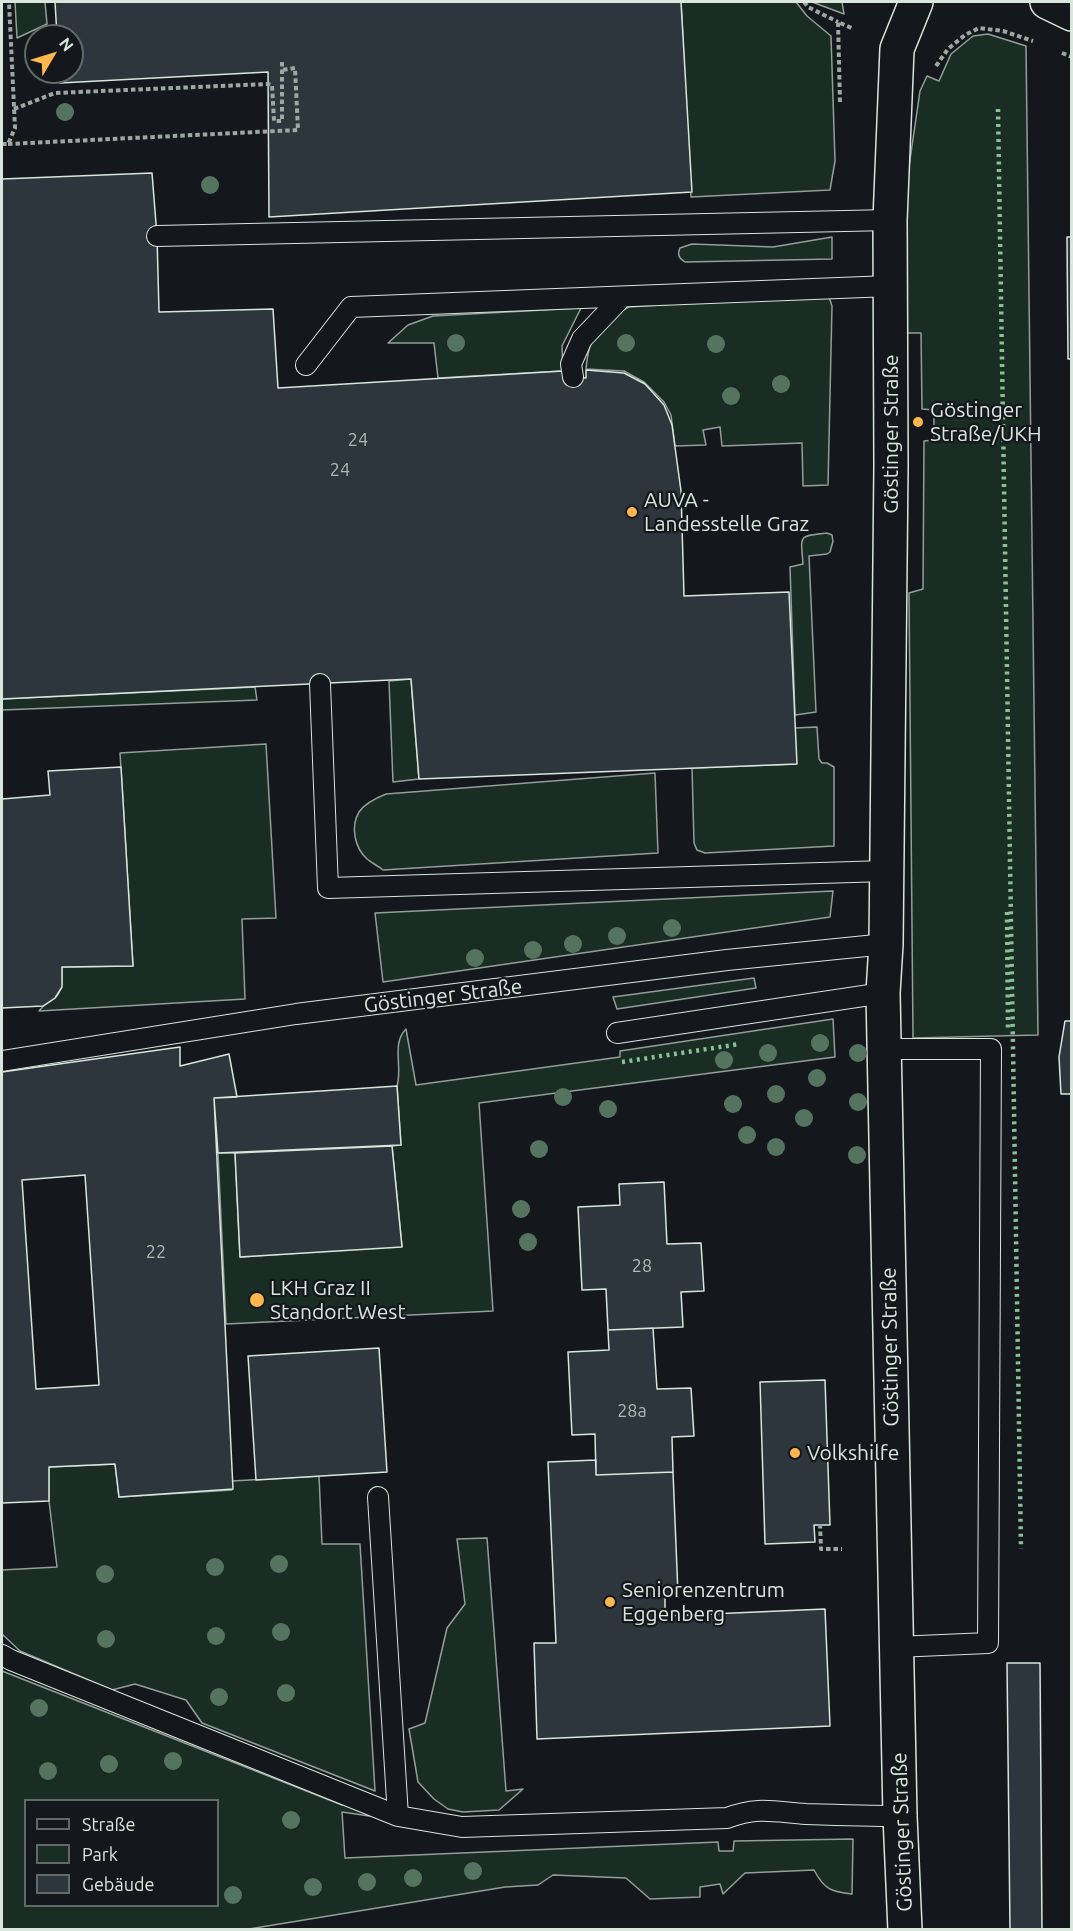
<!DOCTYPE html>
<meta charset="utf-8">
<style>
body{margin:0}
#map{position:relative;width:1073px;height:1931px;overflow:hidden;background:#14181c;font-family:Ubuntu,sans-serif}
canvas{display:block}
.frame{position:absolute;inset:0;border:3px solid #d8e6dc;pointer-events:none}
.legend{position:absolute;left:24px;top:1799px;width:195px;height:108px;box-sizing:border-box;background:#14181c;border:2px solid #626a69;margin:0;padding:8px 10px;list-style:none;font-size:18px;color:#d8e6dc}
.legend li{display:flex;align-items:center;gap:12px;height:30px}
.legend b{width:30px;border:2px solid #626a69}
.north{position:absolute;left:24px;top:24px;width:60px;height:60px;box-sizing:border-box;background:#14181c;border:2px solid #626a69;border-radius:50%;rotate:52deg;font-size:16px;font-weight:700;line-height:24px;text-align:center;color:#d8e6dc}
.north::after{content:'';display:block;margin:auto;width:21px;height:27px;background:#ffb74d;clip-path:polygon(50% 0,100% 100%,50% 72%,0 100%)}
</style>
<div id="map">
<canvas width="1073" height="1931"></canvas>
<div class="frame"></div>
<ul class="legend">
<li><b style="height:8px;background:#14181c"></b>Straße</li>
<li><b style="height:16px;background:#1a2d24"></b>Park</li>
<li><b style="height:16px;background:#2c363c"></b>Gebäude</li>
</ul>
<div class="north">N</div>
</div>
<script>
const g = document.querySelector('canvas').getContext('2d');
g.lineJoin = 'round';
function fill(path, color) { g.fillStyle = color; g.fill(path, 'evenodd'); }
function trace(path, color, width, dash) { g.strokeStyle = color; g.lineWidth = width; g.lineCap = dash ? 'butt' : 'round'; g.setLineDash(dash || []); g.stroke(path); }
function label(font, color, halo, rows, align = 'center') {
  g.font = font + ' Ubuntu,sans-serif'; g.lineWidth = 4.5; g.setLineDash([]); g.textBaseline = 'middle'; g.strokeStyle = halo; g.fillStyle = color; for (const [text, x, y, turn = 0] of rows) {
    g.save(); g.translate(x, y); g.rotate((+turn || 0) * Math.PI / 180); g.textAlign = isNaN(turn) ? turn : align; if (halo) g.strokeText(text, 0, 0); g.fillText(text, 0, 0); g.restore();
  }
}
const green = new Path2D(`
 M15,2H45L47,24L17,38Z
 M681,2H796L807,16L831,36L835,161L830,190L691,197Z
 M812,2H842L844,14Z
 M988,34L1026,46L1038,1035L913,1038L909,593L923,589L924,441L934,440V410L922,409L921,333H905V194L920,91L927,76L939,81L951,54L973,36Z
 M832,237V259L685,262C679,258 677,255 680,248L692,244L773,247Z
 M815,295L829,297L832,306L828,485L803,486L802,443L722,446L720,427L703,430L706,445L675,446L671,415L664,402L644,382L624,371L586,369C589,335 598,321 629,307Z
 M581,308L562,346L563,371L438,378L434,343H388L408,325L433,316Z
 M827,533L832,535L833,541L830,552L827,554L809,556L816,712L795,715L790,567L803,564C801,535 797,536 827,533Z
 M411,679L419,779L393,782L389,681Z
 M255,687L257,700L2,710V699Z
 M817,727L819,759L822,763H827L834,767V846L705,853L697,850L694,843L692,768L796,764L795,728Z
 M266,744L276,918L242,919L245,999L39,1011C43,1005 48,1003 54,999C64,990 62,979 62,967L133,966L120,753Z
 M655,773L658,853L383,870C378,866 372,863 367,859C355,848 350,827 359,812C365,803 376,798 386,794Z
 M833,891L830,917L383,982L375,913Z
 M754,978L756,988L617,1009L613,997Z
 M833,1019L835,1057L479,1103L493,1311L226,1324L218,1153H235L240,1257L402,1246L392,1146L401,1145L397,1086C403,1067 391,1044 406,1029L416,1085L620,1057V1051Z
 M115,1464L119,1497L232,1490V1481L319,1476L322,1544H360L375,1791L202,1723L186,1700L135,1684L112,1690L20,1651L2,1634V1570L57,1567L49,1501V1467Z
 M487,1538L506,1791L523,1789L499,1810L463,1812L448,1809L434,1799L418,1782L409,1729L425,1723L447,1628L465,1604L457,1539Z
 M2,1671L342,1805L365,1808L373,1814L369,1816L342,1812L345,1858L718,1842L719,1851H733L734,1841L853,1839L852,1894C831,1892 824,1889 814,1870L745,1873L723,1894L720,1884L700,1887V1897L650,1899L626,1878L553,1875L538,1885L505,1887L249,1929H2ZM26,1800H218V1906H26Z`);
fill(green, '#1a2d24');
trace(green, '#939e99', 1.5);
const building = new Path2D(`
 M55,2H681L692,192L269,217L268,72L60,83L59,72H72V36H57Z
 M152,173L157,236L159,312L273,309L278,388L563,371L573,377L586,378V370L624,373L645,384L664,405L672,425L681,491L684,596L789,592L797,764L419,779L411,679L2,699V179Z
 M1067,237H1072V359H1068Z
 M121,767L133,966L62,967V987L55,998L43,1006L2,1008V799L50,795L48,771Z
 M1065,1021H1072V1094H1061L1059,1057Z
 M180,1047V1066L229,1054L237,1097L214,1098L233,1489L119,1497L115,1464L49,1467V1501L2,1503V1072ZM85,1175L99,1385L36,1389L22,1180Z
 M397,1086L401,1145L218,1153L214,1098Z
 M392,1146L402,1247L240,1257L235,1153Z
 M664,1182L667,1244L701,1243L704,1291L681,1292L683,1327L608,1330L606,1289L582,1290L578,1207L620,1205L619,1184Z
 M653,1328L657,1389L691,1388L694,1436L672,1437L673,1472L596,1475L595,1434L572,1435L568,1352L609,1350L608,1330Z
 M379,1348L387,1472L256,1480L248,1356Z
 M825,1380L830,1525H814L815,1542L765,1544L760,1382Z
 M596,1460V1475L673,1472L678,1594L665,1595V1616L825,1609L830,1726L537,1739L534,1643H556L548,1462Z
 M1007,1663H1040L1042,1930H1010Z`);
fill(building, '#2c363c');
trace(building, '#d8e6dc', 1.5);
const service = new Path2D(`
 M157,236L890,220
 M306,365L351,307L890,286
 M573,377L571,364L582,339L622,297
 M320,684L328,888L886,871
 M617,1033L883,993
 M884,1049H991L988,1643L896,1647
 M2,1061L296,1014L727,960L886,944
 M378,1497L398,1816L462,1827L727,1818C758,1806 775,1812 806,1814C837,1815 868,1816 900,1816
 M2,1655L11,1660L398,1816`);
const minor = new Path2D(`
 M905,1930L900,1816L883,993L886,944L891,466L890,220L897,49L916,2`);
const secondary = new Path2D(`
 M1047,2L1072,14`);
trace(service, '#d8e6dc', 22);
trace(minor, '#d8e6dc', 36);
trace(secondary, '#d8e6dc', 36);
trace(new Path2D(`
 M804,2L808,7L838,22
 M1062,53L1072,57
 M936,66L948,49L965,35L979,28L1003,31L1033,41
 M840,102L838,22L854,29
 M14,109L55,93L268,84L272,85L274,121H282V59
 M2,144H8L15,128L9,2
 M8,144L298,130L295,68L282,70
 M820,1524L821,1549H842`), '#9da8a2', 4, [4.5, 3]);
trace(service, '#14181c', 20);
trace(minor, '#14181c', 33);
trace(secondary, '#14181c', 33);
trace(new Path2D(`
 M998,109L1021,1549
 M1007,912L1008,1032
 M622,1062L740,1044`), '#8ac095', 4.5, [3, 4.5]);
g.fillStyle = '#55745f';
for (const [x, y] of [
 [65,112],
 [210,185],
 [456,343],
 [626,343],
 [716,344],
 [781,384],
 [731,396],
 [672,928],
 [617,936],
 [573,944],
 [533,950],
 [475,958],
 [820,1043],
 [768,1053],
 [858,1053],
 [724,1060],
 [817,1078],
 [776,1094],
 [563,1097],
 [858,1102],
 [733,1104],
 [608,1109],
 [804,1118],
 [747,1135],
 [776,1147],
 [539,1149],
 [857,1155],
 [521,1209],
 [528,1242],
 [279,1564],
 [215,1567],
 [105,1574],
 [281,1632],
 [216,1636],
 [106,1639],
 [286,1693],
 [219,1697],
 [39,1708],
 [173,1761],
 [109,1764],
 [48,1771],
 [291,1820],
 [473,1871],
 [413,1878],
 [367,1882],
 [313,1887],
 [233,1895]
]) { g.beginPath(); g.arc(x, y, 9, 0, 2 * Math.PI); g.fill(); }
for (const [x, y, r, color] of [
 [918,422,6,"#ffb74d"],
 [632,512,6,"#ffb74d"],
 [257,1300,8,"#ffb74d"],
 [795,1453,6,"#ffb74d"],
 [610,1602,6,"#ffb74d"]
]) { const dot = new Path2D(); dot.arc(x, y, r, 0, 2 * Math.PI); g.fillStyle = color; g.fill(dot); trace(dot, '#14181c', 2); }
label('18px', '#adbab4', null, [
 ["24",358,440],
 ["24",340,470],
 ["22",156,1252],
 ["28",642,1266],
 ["28a",632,1411]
]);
label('21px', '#d8e6dc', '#14181c', [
 ["Göstinger",930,410],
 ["Straße/UKH",930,434],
 ["AUVA -",644,500],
 ["Landesstelle Graz",644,524],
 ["LKH Graz II",270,1288],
 ["Standort West",270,1312],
 ["Volkshilfe",807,1453],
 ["Seniorenzentrum",622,1590],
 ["Eggenberg",622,1614]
], 'left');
label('21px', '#d8e6dc', '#14181c', [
 ["Göstinger Straße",891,434,-90],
 ["Göstinger Straße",443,996,-7],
 ["Göstinger Straße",890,1347,-91],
 ["Göstinger Straße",902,1832,-92]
]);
</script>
